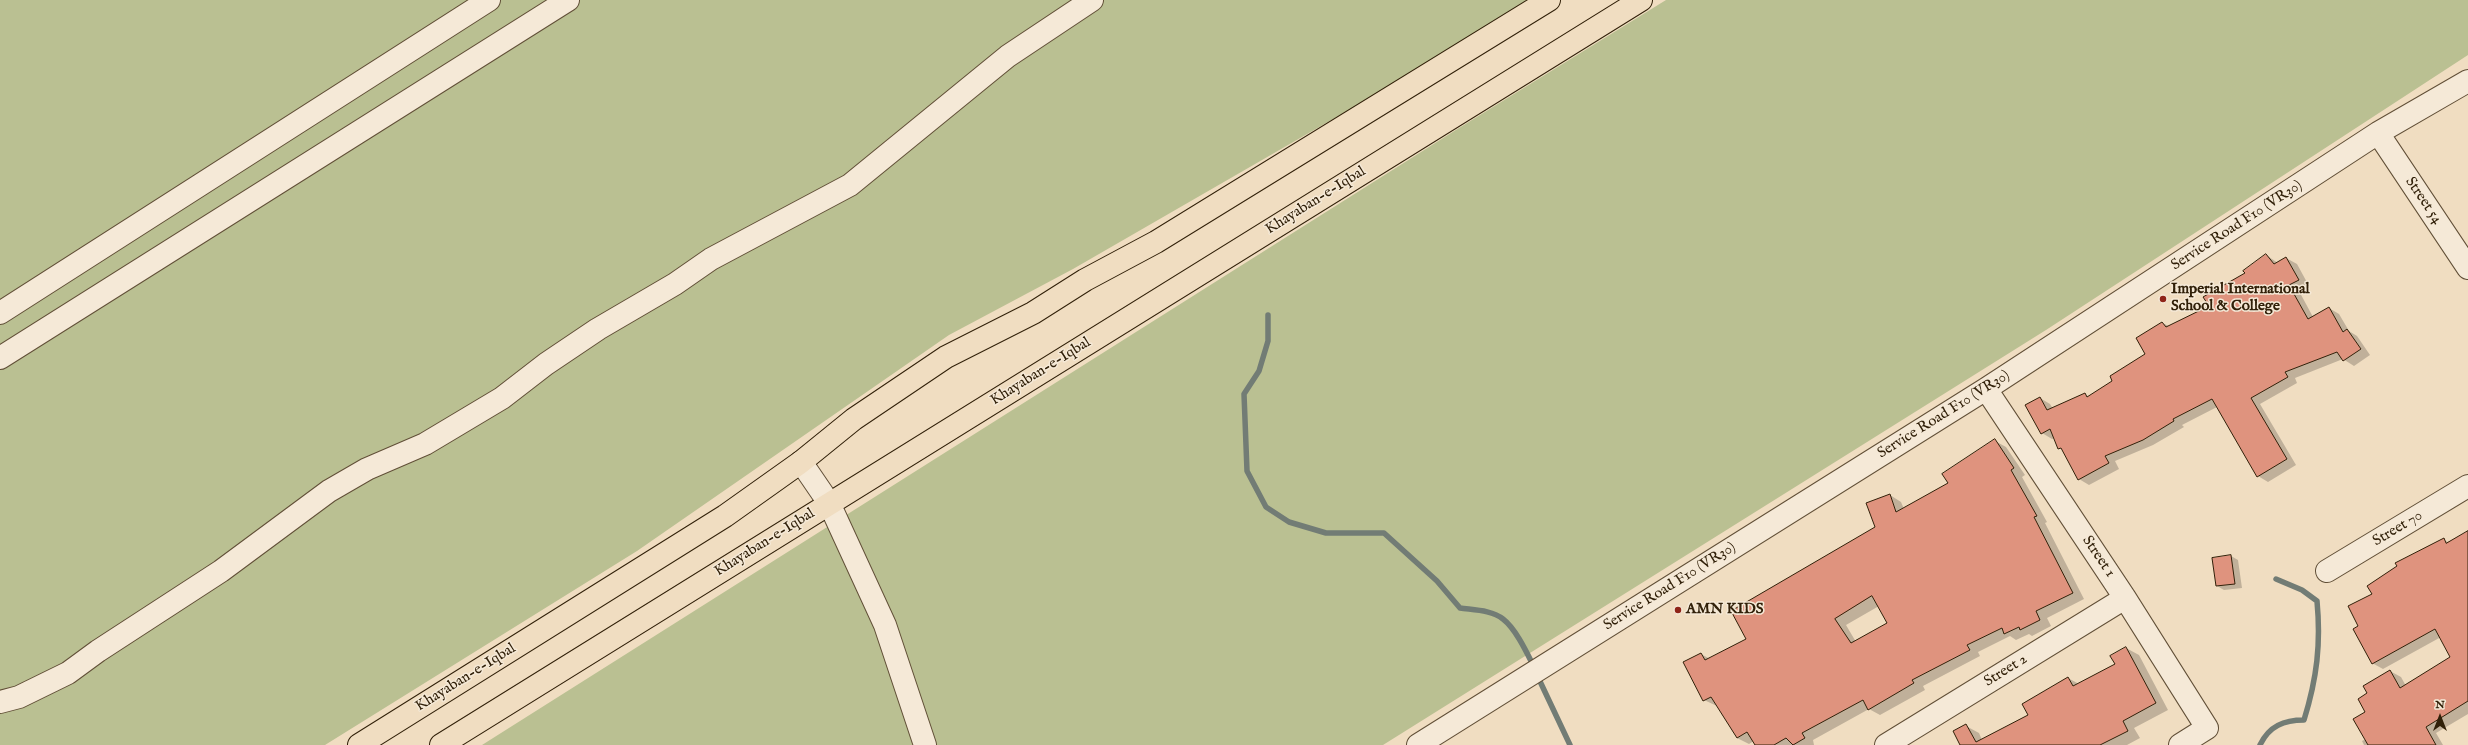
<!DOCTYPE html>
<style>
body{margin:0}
#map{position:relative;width:2468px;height:745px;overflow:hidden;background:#f0ddc1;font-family:"IM FELL English",serif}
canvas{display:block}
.north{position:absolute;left:2420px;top:697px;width:40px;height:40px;-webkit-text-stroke:3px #f5e9d7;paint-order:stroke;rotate:0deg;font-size:11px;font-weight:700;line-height:16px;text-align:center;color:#312009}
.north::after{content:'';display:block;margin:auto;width:14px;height:18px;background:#312009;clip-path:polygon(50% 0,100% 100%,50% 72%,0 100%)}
</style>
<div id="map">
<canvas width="2468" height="745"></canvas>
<div class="north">N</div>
</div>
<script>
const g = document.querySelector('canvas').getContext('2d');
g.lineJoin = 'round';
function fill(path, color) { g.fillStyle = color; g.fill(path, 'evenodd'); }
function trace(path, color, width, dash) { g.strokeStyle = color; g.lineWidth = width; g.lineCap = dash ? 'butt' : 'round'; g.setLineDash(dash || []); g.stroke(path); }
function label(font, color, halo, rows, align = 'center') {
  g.font = font + ' "IM FELL English",serif'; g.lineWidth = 3; g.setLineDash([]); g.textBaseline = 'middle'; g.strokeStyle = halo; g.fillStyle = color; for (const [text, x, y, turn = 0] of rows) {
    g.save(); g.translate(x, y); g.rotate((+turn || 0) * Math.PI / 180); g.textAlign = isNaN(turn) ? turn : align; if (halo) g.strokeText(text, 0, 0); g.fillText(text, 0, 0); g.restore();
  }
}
fill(new Path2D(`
 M0,0H1527L1373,96L1073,269L949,335L637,551L325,745H0Z
 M1666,0H2468V55L2046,330L1383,745H482L1459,128Z`), '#bac092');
fill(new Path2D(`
 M2266,255L2278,263L2286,258L2297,264L2309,286L2299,291L2313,317L2329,308L2339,314L2349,331L2357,336L2370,355L2354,366L2343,359L2295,378L2297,383L2260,404L2296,465L2268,482L2258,476L2217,407L2182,425L2184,427L2153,445L2115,461L2119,469L2089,485L2079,479L2055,438L2052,439L2042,433L2040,398L2050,404L2053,409L2085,394L2089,397L2114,381L2147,355L2162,323L2169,326L2210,306Z
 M1995,441L2006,447L2025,475L2022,477L2047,522L2045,523L2084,599L2047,618L2051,626L2032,636L2029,634L2016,640L2010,636L1978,652L1980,656L1923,686L1925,690L1880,715L1869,709L1813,740L1814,745H1756L1754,741L1749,744L1737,738L1717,706L1704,700L1701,654L1710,659L1748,639L1876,528L1890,495L1901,502L1904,509L1949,483ZM1879,606L1889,623L1856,642L1846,625Z
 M2468,532V714L2436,733L2443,745H2364L2362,741L2366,739L2369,694L2390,671L2401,677L2406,686L2451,658L2441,637L2383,669L2372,663L2359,626L2373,594L2444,540L2448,542Z
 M2231,556L2238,560L2242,588L2224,590L2217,586Z
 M2126,648L2139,655L2168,710L2134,728L2140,738L2127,745H1961L1966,726L1979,733L1982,740L2029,715L2068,678L2079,684L2116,664Z`), '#0003');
trace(new Path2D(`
 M1268,315V341L1259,371L1244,394L1247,471L1266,507L1289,522L1326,533H1384L1437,581L1460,608C1474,610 1492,610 1503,619C1516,629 1527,653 1534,667
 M1537,675L1570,745
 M2260,745C2269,726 2284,720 2304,720C2317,678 2321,644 2317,601L2302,590L2276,579`), '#727c75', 5.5);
const building = new Path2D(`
 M2266,254L2274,264L2286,257L2299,280L2289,285L2308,319L2329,307L2343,332L2347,329L2361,349L2343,361L2337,352L2285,372L2288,377L2251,398L2287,459L2257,477L2212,399L2173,419L2174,421L2143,440L2105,456L2109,463L2078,480L2061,448L2058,449L2050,429L2041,434L2025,405L2040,397L2047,410L2085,393L2087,397L2112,381L2110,376L2145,354L2136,338L2162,322L2166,327L2209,306L2203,297L2245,273L2243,271Z
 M1995,439L2014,468L2011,470L2037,516L2034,517L2073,593L2036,611L2040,620L2020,630L2019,627L2004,634L2002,628L1967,645L1970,650L1912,680L1914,683L1868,710L1863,700L1802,733L1805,738L1793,745L1786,738L1774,745H1755L1747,732L1737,738L1711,697L1703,701L1683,662L1701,653L1705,660L1746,639L1731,611L1875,527L1866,503L1890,494L1896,512L1948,483L1942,474ZM1872,596L1887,623L1851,643L1835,619Z
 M2468,531V701L2426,727L2436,745H2368L2353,719L2365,712L2358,699L2367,693L2363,686L2390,670L2400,688L2450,657L2435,629L2372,664L2353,629L2358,626L2348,606L2372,594L2367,586L2397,566L2395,563L2444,538L2446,543Z
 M2231,555L2235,584L2216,586L2212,558Z
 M2126,647L2156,703L2123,721L2128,731L2100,745H1960L1953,731L1966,724L1976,742L2028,715L2022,704L2068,677L2073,686L2115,664L2110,656Z`);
fill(building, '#df937e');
trace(building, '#312009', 1);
const minor = new Path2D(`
 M2378,133L2468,268
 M0,313L489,0
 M0,358L568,0
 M1986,389L2125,598L2207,728L2180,745
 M801,462L829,503L885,625L925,745
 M2327,571L2468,486
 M0,702L19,697L68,673L98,651L221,571L329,491L367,469L425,444L502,398L546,364L598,329L675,284L711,259L850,185L1008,56L1092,0
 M1418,745L1986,389L2378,133L2468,81
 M1886,745L2125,598`);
const major = new Path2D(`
 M359,745L725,516L801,462L854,419L946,357L1033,313L1085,280L1156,242L1549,0
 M441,745L1641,0`);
trace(minor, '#614f37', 24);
trace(major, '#312009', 24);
trace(minor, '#f5e9d7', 22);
trace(major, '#f0ddc1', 22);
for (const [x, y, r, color] of [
 [2163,299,4,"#8f2418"],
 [1678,610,4,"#8f2418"]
]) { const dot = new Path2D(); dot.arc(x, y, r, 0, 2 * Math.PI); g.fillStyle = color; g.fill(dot); trace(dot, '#f5e9d7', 1.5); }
label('15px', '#312009', '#f5e9d7', [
 ["Khayaban-e-Iqbal",1316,201,-32],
 ["Street 54",2423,201,56],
 ["Service Road F10 (VR30)",2237,226,-33],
 ["Khayaban-e-Iqbal",1041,372,-32],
 ["Service Road F10 (VR30)",1944,415,-32],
 ["Street 70",2398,529,-31],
 ["Khayaban-e-Iqbal",765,543,-32],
 ["Street 1",2098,557,56],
 ["Service Road F10 (VR30)",1670,587,-32],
 ["Street 2",2006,671,-32],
 ["Khayaban-e-Iqbal",466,678,-32]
]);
label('bold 15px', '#312009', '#f5e9d7', [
 ["Imperial International",2171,290],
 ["School & College",2171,307],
 ["AMN KIDS",1686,610]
], 'left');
</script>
